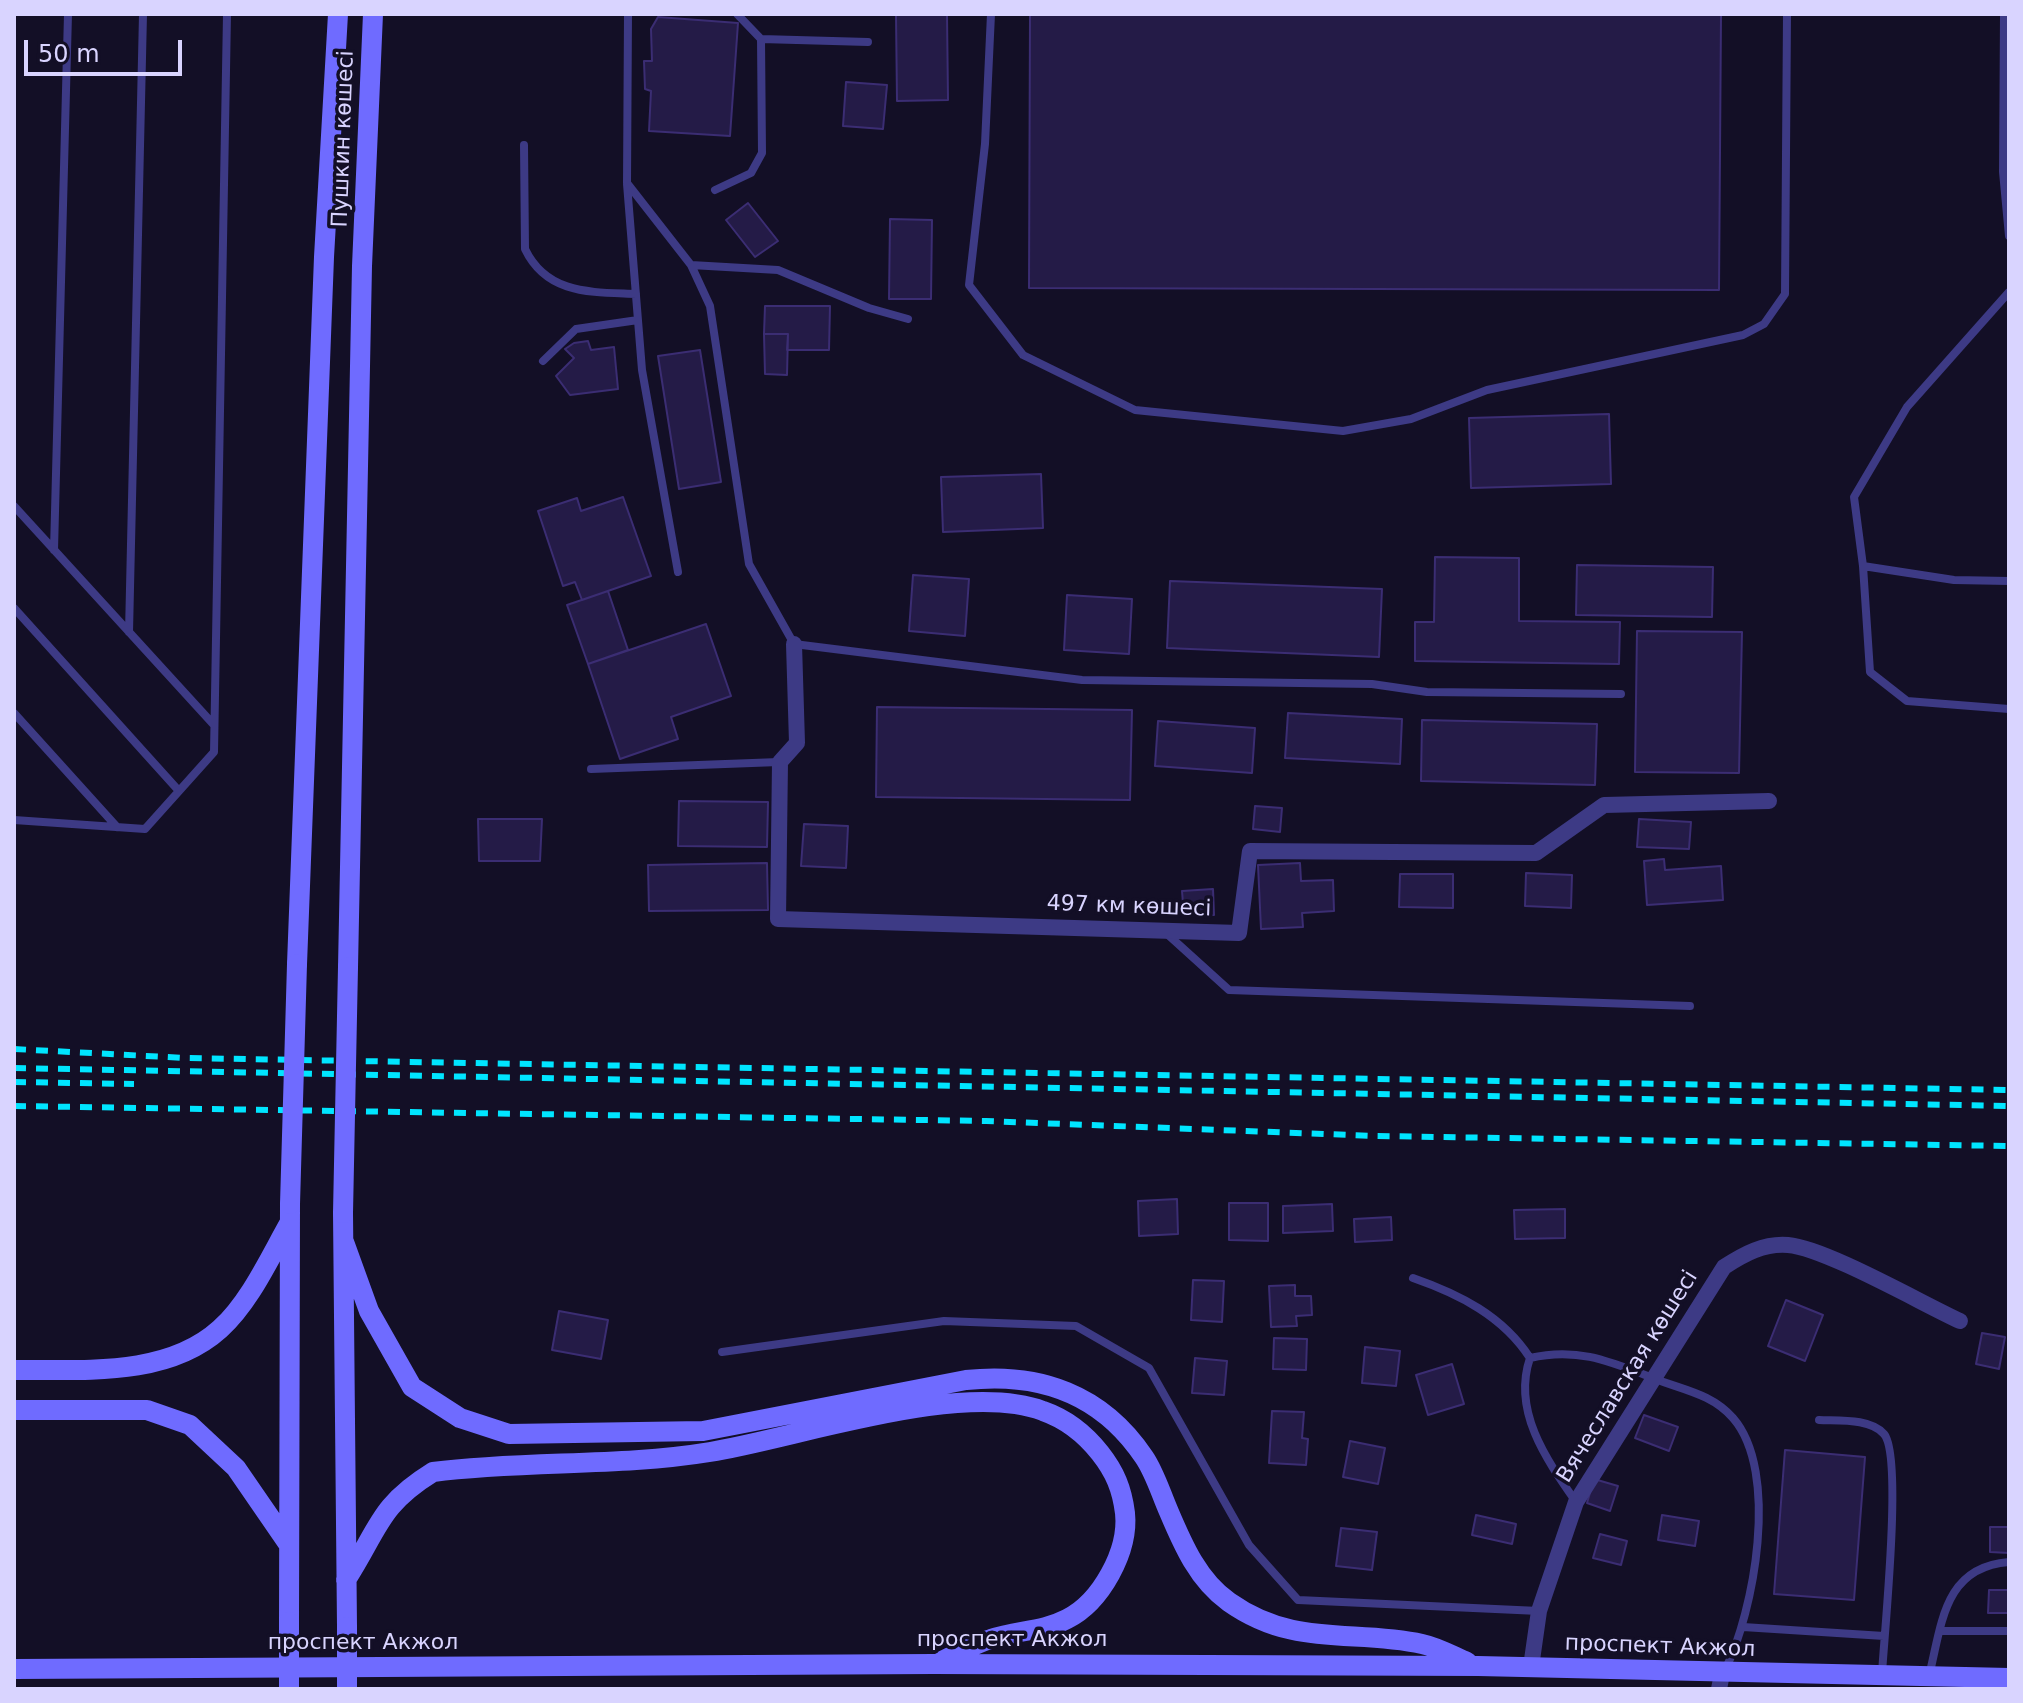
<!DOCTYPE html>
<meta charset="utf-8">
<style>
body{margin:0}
#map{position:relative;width:2023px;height:1703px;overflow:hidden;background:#130f26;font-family:"DejaVu Sans",sans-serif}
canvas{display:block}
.frame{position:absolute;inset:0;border:16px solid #d9d4ff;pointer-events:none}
.scale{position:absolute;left:24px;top:40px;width:158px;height:36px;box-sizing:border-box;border:4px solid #d9d4ff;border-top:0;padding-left:10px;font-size:24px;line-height:28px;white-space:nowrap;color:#d9d4ff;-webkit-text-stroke:6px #130f26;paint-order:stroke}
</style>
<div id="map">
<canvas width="2023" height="1703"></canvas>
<div class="frame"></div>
<div class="scale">50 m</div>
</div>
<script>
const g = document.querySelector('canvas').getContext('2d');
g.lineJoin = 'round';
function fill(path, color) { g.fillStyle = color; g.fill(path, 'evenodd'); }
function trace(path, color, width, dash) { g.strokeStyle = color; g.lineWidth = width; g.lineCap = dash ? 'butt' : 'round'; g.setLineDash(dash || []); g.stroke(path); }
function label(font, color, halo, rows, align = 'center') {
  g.font = font + ' "DejaVu Sans",sans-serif'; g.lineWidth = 7; g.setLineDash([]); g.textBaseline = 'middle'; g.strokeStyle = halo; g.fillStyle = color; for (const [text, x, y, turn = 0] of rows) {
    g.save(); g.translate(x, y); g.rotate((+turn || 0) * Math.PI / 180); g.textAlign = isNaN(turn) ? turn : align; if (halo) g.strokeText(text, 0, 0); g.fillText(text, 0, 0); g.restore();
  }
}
const building = new Path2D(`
 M896,14H947L948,100L897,101Z
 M1030,14H1721L1719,290L1029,288Z
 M658,17L738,23L730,136L649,131L651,91L645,89L644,61H652L651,29Z
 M846,82L887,85L883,129L843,126Z
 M748,203L778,241L755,257L726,220Z
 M890,219L932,220L931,299H889Z
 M765,306H830L829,350H787L788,334H764Z
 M764,334H788L787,375L765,374Z
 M588,341L591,350L614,347L618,389L570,395L556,376L574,358L565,349L574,343Z
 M700,350L721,482L679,489L658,356Z
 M1609,414L1611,484L1471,488L1469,418Z
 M1041,474L1043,528L943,532L941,477Z
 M623,497L651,576L582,600L575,582L563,586L538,511L577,498L581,511Z
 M1435,557L1519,558V621L1620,622L1619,664L1415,661V622H1434Z
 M1577,565L1713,567L1712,617L1576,615Z
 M913,575L969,579L965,636L909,631Z
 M1170,581L1382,589L1379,657L1167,648Z
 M608,591L628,650L588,664L567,605Z
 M1067,595L1132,599L1129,654L1064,650Z
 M706,624L731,696L671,717L678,739L620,759L588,664Z
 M1637,631L1742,632L1739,773L1635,772Z
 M877,707L1132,710L1130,800L876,797Z
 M1288,713L1402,719L1400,764L1285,758Z
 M1422,720L1597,724L1595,785L1421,781Z
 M1158,721L1255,728L1252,773L1155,766Z
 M679,801L768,802L767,847L678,846Z
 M1255,806L1282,808L1280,832L1253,829Z
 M478,819H542L540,861H479Z
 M1639,819L1691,822L1689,849L1637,847Z
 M804,824L848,826L846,868L801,866Z
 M1664,859L1665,870L1721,866L1723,900L1647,905L1644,861Z
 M767,863L768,910L649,911L648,865Z
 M1300,863L1301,881L1333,880L1334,911L1302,913L1303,927L1261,929L1258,865Z
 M1526,873L1572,875L1571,908L1525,906Z
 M1400,874H1453V908L1399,907Z
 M1213,889L1214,915L1184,916L1182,891Z
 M1177,1199L1178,1234L1139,1236L1138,1201Z
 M1229,1203H1268V1241L1229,1240Z
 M1332,1204L1333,1231L1283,1233V1206Z
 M1565,1209V1238L1515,1239L1514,1210Z
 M1391,1217L1392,1240L1355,1242L1354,1219Z
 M1193,1280L1224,1281L1222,1322L1191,1320Z
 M1295,1285V1296H1311L1312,1315L1296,1316L1297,1326L1271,1327L1269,1286Z
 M1786,1300L1823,1315L1805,1361L1768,1346Z
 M559,1311L608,1320L601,1359L552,1350Z
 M1982,1333L2005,1337L1999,1369L1976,1364Z
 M1274,1338L1307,1339L1306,1370L1273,1369Z
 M1365,1347L1400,1351L1396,1386L1362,1383Z
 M1195,1358L1227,1361L1224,1395L1192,1393Z
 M1452,1364L1464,1404L1428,1415L1416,1375Z
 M1272,1411L1304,1412L1302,1438L1308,1439L1306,1465L1269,1463Z
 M1644,1415L1678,1427L1669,1451L1635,1438Z
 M1350,1441L1385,1448L1378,1484L1343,1477Z
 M1785,1450L1865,1457L1854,1600L1774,1594Z
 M1594,1479L1618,1486L1610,1511L1587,1503Z
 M1476,1515L1516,1524L1512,1544L1472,1535Z
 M1662,1515L1699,1521L1695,1546L1658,1540Z
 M1990,1527H2009V1553L1990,1552Z
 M1341,1528L1377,1532L1372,1570L1336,1566Z
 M1600,1534L1627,1541L1621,1565L1593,1558Z
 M1989,1590H2009V1613H1988Z`);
fill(building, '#241b47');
trace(building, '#3b2d73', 2);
trace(new Path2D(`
 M628,14L627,183L691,265L710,306L749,564L794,644L1082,680L1372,684L1427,692L1621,694
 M737,14L761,39L868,42
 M991,14L985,144L969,285L1023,355L1135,410L1343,431L1411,419L1487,390L1743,335L1764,324L1785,294L1787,14
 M2004,14L2003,172L2009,236
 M524,145L525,249C547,295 592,292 636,294
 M627,184L642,370L678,572
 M715,190L751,173L762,153L761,39
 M691,265L778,270L869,308L908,319
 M2009,292L1907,407L1854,497L1863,566L1954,580L2009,581
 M543,361L576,329L638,320
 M14,506L214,725
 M54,550L68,14
 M1863,566L1870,672L1907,701L2009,709
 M14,608L179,791
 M129,632L143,14
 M14,713L117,827
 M591,769L779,762
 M14,820L145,829L214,752L227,14
 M1166,933L1229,990L1690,1006
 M1413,1278C1459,1294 1503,1316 1530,1358
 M722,1352L944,1321L1076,1326L1149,1368L1249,1545L1298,1600L1539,1611
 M1819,1420C1838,1421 1870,1418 1884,1434C1903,1456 1884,1635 1882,1674
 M1576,1502C1546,1459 1512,1411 1530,1358C1577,1347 1609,1361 1653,1378C1682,1390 1711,1393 1733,1418C1780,1472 1754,1612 1725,1670
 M1743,1627L1884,1636
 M1940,1631H2009
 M1929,1676C1942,1623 1944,1567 2009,1562`), '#3d3a85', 8);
trace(new Path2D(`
 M794,644L797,743L780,762L778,919L1239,933L1250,851L1536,853L1604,805L1769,801
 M1531,1667L1539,1611L1576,1502L1724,1267C1744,1254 1764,1243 1788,1245C1825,1248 1921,1303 1960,1321
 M1719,1689L1722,1674`), '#3d3a85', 16);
trace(new Path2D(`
 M297,964L324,257L338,14
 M348,967L362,266L373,14
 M343,1213L347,1627
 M344,1242L369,1311L412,1387L460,1418L509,1434L703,1431L966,1380C1039,1372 1102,1394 1144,1457C1155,1473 1161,1494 1169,1512C1183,1545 1198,1580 1229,1602C1294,1648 1353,1629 1422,1644C1437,1647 1453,1656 1467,1662
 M14,1370C81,1369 166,1378 220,1329C250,1302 270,1257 290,1222
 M14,1410H147L190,1425L236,1468L289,1545
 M346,1580C379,1529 378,1506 433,1472C525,1460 619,1467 710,1452C797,1438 961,1380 1043,1411C1066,1419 1085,1434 1100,1453C1115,1472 1122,1489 1125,1513C1129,1551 1101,1602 1067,1619C1042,1632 1016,1630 991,1639C974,1644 958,1653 942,1661
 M289,1622L290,1204
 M14,1669L934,1664L1478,1666L2009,1678`), '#6f6bff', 20);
trace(new Path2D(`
 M14,1049L186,1058L2009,1090
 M14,1068L2009,1106
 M14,1082L134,1084
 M14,1106L986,1121L1376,1136L2009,1146`), '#00e5ff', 6, [12, 10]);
trace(new Path2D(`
 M290,1204L297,964
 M343,1213L348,967
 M347,1627V1689
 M289,1689V1622`), '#6f6bff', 20);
label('22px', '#d9d4ff', '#130f26', [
 ["Пушкин көшесі",344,139,-88],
 ["497 км көшесі",1129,907,2],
 ["Вячеславская көшесі",1628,1377,-58],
 ["проспект Акжол",1012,1640],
 ["проспект Акжол",363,1643],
 ["проспект Акжол",1660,1647,2]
]);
</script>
